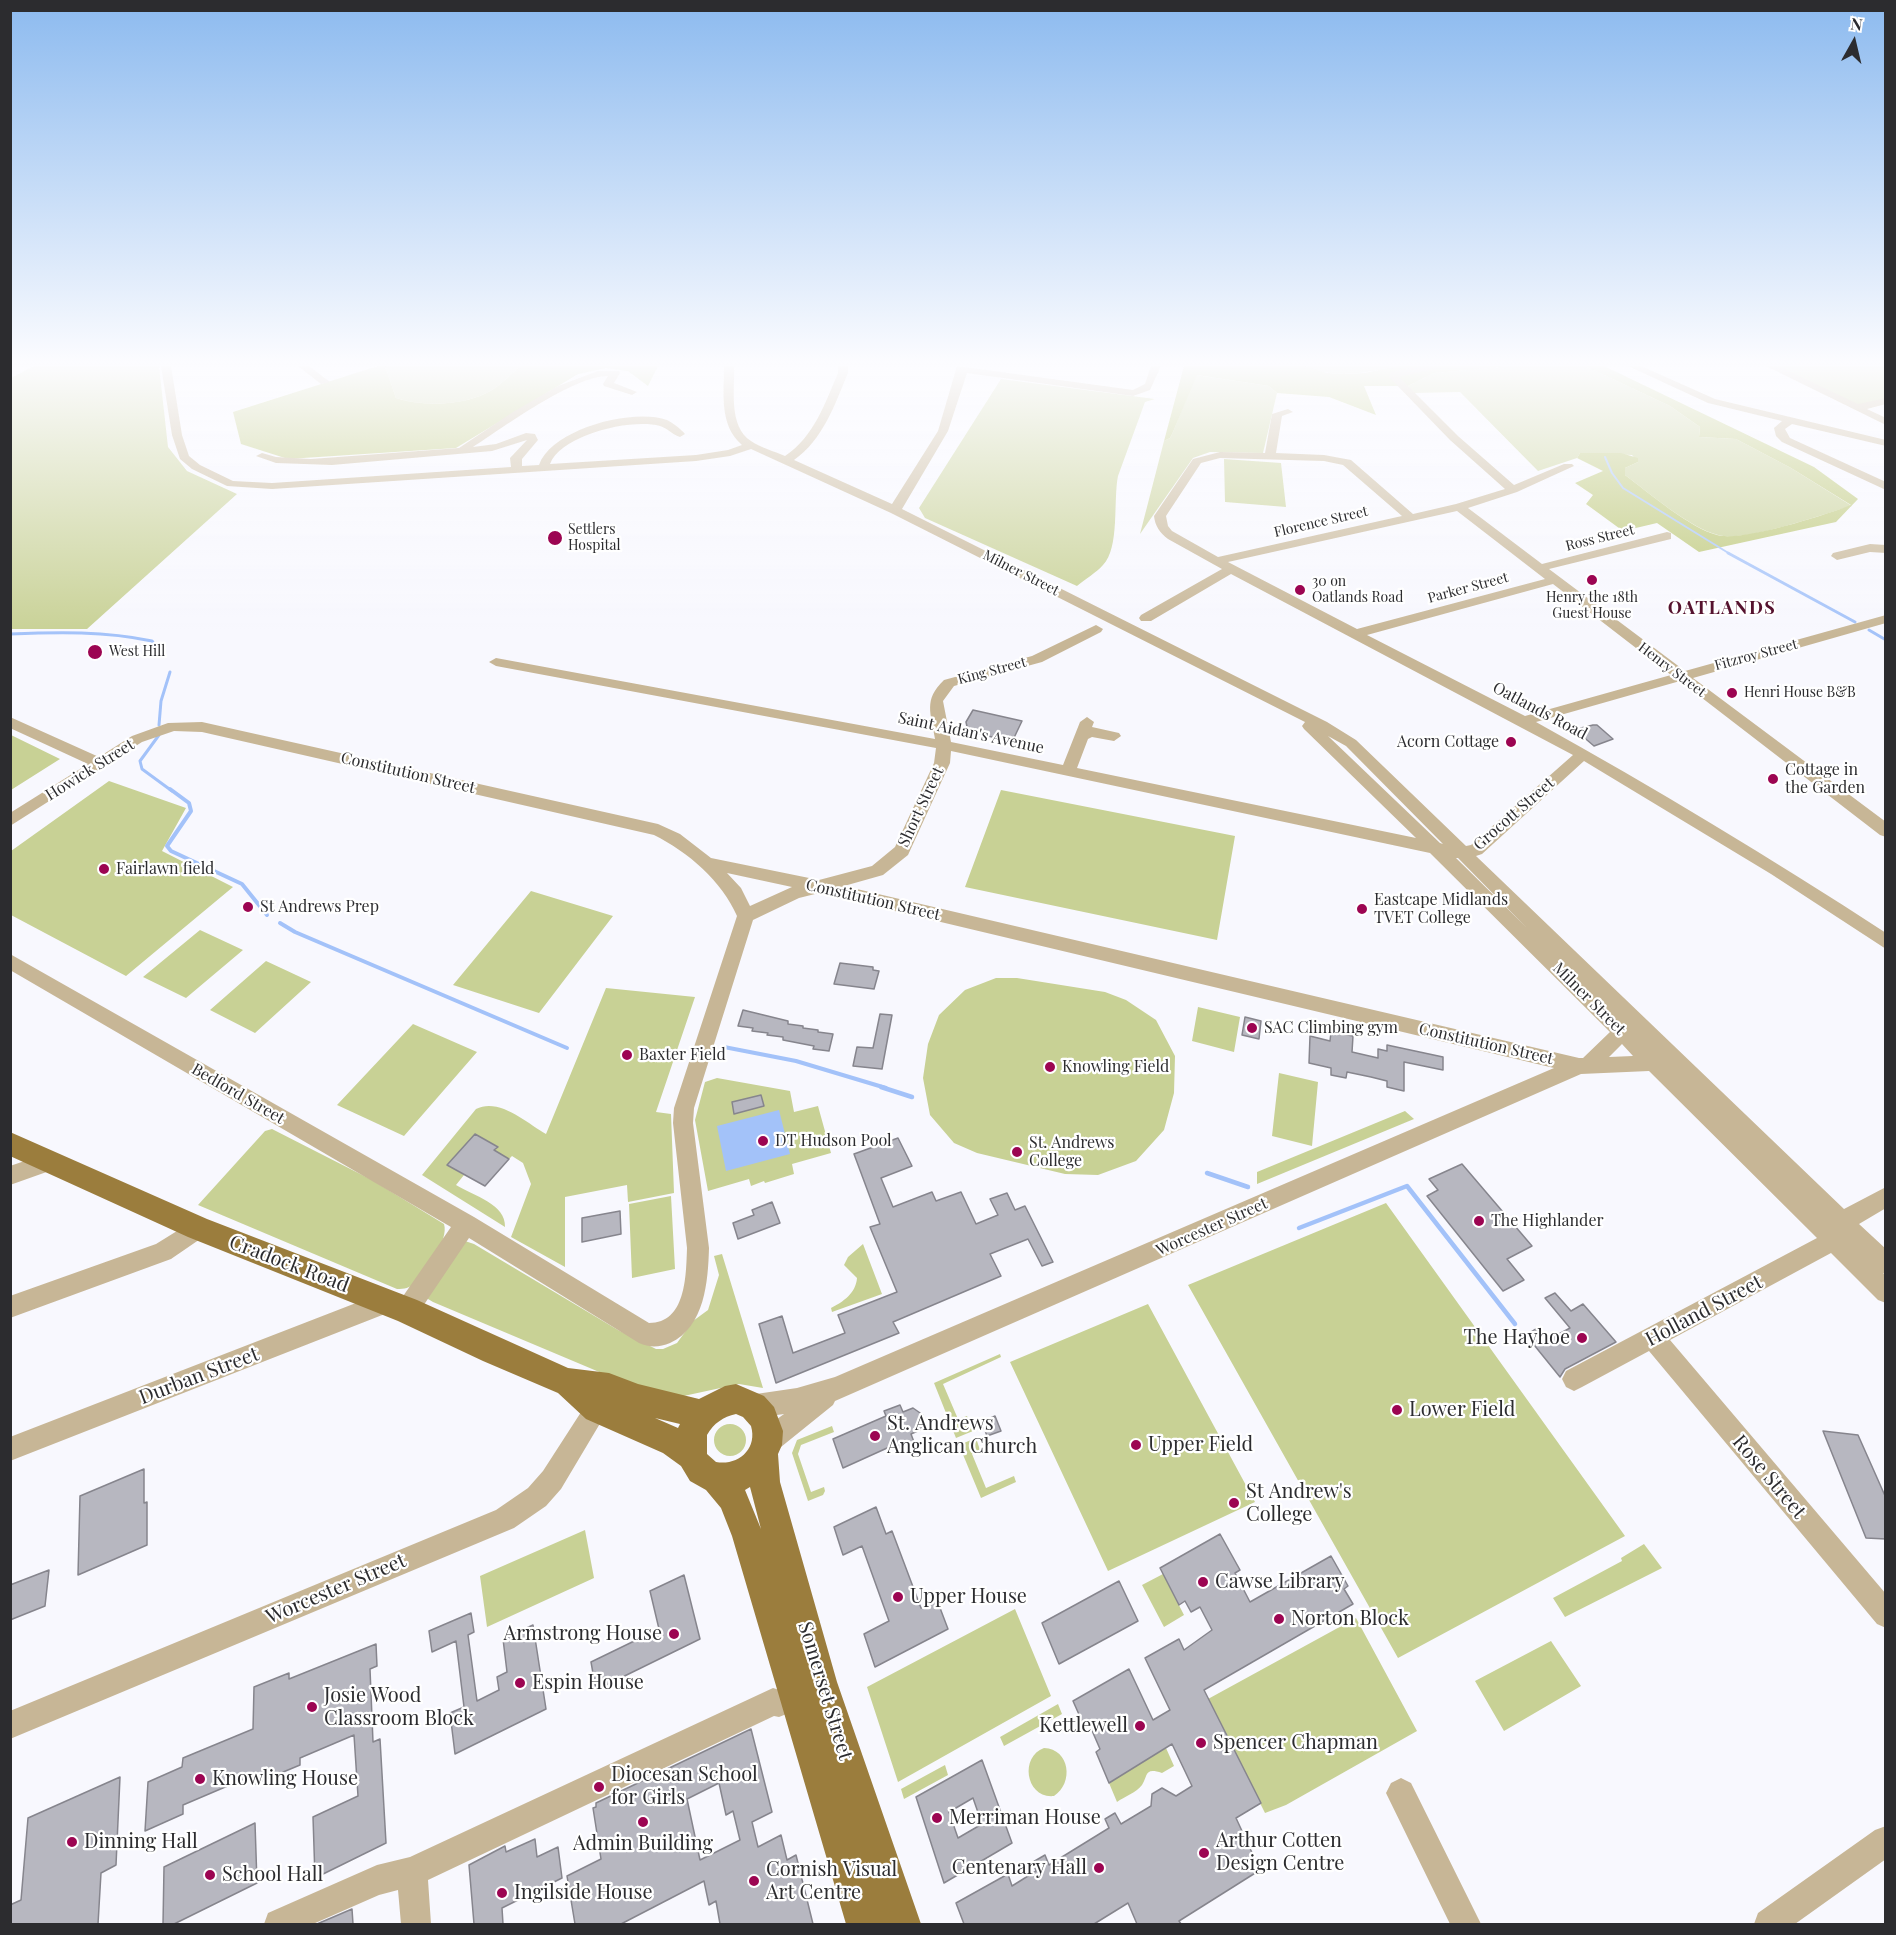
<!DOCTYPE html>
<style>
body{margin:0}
#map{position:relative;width:1896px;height:1935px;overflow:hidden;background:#f8f8fe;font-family:"Playfair Display",serif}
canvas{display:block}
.frame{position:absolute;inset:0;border:12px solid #2c2c2f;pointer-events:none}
.north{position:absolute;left:1824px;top:12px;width:60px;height:60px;-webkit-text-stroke:4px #fff;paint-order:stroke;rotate:8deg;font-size:16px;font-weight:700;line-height:24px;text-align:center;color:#2c2c2f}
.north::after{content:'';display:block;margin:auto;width:21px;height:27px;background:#2c2c2f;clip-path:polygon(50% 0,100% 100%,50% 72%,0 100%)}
</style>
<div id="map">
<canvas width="1896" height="1935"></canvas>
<div class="frame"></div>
<div class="north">N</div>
</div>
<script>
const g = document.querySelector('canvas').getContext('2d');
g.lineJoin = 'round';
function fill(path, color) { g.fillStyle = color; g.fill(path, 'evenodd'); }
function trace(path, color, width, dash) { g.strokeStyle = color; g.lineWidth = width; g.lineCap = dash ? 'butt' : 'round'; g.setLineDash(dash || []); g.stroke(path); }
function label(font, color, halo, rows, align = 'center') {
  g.font = font + ' "Playfair Display",serif'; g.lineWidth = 4.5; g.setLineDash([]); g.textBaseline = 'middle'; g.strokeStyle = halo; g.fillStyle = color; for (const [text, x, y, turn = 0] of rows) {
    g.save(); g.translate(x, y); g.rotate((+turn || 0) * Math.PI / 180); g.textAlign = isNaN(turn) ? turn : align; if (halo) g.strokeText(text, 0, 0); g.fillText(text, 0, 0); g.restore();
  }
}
fill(new Path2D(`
 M34,366H159L168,447L187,471L237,494L87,629H11V378Z
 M385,366H521C512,373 502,384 492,390C465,406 424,407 396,398Z
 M1305,366H1397C1366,373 1335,379 1305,366Z
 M1510,366H1585L1670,406L1700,427L1699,437L1736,439L1791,468L1852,506C1821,514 1746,543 1718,535C1690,528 1649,493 1625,475V468L1638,462L1632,455L1580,453L1577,458L1538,471L1460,392L1413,393L1408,386L1434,373Z
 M1775,366H1885V400L1863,405L1851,403Z
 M1196,375L1269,386L1277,393L1263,453L1210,452L1193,458L1140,534L1164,441L1170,438L1173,432Z
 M1001,379L1155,399L1145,402L1118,476C1113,500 1120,548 1103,565C1096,573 1085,579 1077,586L925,518L919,508Z
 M1224,459L1281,463L1286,507L1225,502Z
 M11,735L60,759L11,790Z
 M109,781L186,808L162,851L233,887L126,976L11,915V851Z
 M1001,790L1235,836L1217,940L965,887Z
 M531,891L613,916L539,1013L453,985Z
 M200,930L243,950L186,998L143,977Z
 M266,961L311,982L255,1033L210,1010Z
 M996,978H1017L1105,992L1126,1000L1156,1020L1175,1056L1174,1093L1164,1130L1136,1161L1098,1175L1065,1174L977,1153L954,1143L930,1115L923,1078L928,1044L939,1015L965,990Z
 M606,988L695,997L656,1112L671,1114L674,1193L628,1202L627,1185L565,1197V1267L511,1237L531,1184L523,1163L512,1156L509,1159L494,1150L497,1146L475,1135L447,1165L464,1175L456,1185C474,1196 506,1204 505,1227L422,1175L476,1109C499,1097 527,1123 546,1134Z
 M1198,1007L1240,1017L1234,1052L1192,1041Z
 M413,1024L477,1052L404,1136L337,1105Z
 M1279,1073L1318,1082L1312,1146L1272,1136Z
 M717,1078L790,1091L794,1112L818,1106L831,1153L792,1164L794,1174L765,1183L764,1181L751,1186L749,1179L708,1191L695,1120L705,1082Z
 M1405,1111L1414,1119L1257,1184V1172Z
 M272,1129L372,1180L444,1224C449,1240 427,1271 415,1283C410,1288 404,1289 397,1289L198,1205L265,1131Z
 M671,1196L675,1269L632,1278L629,1204Z
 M1386,1203L1625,1536L1398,1658L1188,1285Z
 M465,1241L474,1244L618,1330L656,1349H663L677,1343L693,1321L708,1310L719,1275L714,1256L722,1254L763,1388L739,1384L679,1397L642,1390L433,1302L428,1299L427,1294Z
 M863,1244L882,1294L832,1312L831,1308C843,1302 856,1293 857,1278L844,1265L848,1257Z
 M1148,1304L1255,1502L1108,1571L1010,1362Z
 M1000,1354L1001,1357L943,1384L958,1419L967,1416L973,1431L956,1438L934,1383Z
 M714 1440a16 16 0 1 1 32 0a16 16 0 1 1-32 0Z
 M832,1426L834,1432L801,1445L798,1454L811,1492L824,1487L825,1491L823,1495L808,1501L792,1453L797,1440Z
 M976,1438L980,1450L972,1454L986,1488L1014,1476L1016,1482L981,1498L959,1445Z
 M585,1530L594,1578L487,1627L480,1576Z
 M1644,1544L1662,1568L1565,1617L1553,1598L1622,1561L1621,1558Z
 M1163,1574L1184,1615L1164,1627L1142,1585Z
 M1015,1609L1051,1696L898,1782L867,1687Z
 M1356,1618L1417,1731L1286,1805L1265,1813L1208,1699Z
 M1551,1641L1581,1686L1504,1731L1475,1681Z
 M1058,1704L1062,1714L1004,1746L1000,1737Z
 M1044,1748C1070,1749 1074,1783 1054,1796C1026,1799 1019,1757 1044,1748Z
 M1166,1748L1174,1766L1162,1773C1144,1767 1148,1776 1142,1785C1137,1792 1124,1797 1117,1802L1109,1783Z
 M945,1765L948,1775L904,1799L901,1789Z`), '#c8d195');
fill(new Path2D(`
 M378,366H385L396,398C424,407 465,406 492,390C502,384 512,373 521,366H658L648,386L628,371L606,368L578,374L456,448L288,459L241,444L233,412Z
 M1184,366H1305L1327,373L1346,374L1365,373L1397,366H1510L1434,373L1408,386H1364L1376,415L1329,397L1277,393L1269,386L1197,375L1173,432L1170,438L1164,441Z
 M1585,366H1604L1814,467L1858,499L1836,522L1699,552L1657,523L1623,531L1586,504L1593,495L1575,483L1603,471L1577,458L1580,453H1621L1638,458V462L1625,468V475C1649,493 1690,528 1717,535C1742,542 1825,515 1851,505L1791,468L1736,439L1699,437L1700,427L1670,406Z`), '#bcc775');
fill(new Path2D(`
 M779,1110L790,1154L726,1171L717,1126Z`), '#a3c2f9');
trace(new Path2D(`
 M1605,457L1612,473L1623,488L1730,554`), '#a3c2f9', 2);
trace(new Path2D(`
 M1728,553L1855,622
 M1869,630L1886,640
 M10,634C58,632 105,631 152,641L163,656
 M159,725L161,701L170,672
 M159,735L140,761L142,769L172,791`), '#a3c2f9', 3);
trace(new Path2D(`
 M170,789L189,803L191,811L167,846L171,851L242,884L267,915
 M280,923L295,932L567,1048
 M724,1047L796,1061L886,1088`), '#a3c2f9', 4);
trace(new Path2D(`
 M881,1087L912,1097
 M1207,1173L1248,1187
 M1299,1228L1407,1186L1515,1324`), '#a3c2f9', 4.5);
const building = new Path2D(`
 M973,710L1022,721L1012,742L968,731L966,722Z
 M1593,725H1597L1613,739L1594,746L1580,734L1586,732L1581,728Z
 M840,963L873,967V970L879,971L874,989L834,984Z
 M743,1010L788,1021V1024L803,1026V1028L818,1030V1032L833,1034L829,1051L813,1049L814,1046L783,1040V1037L767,1035L768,1033L752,1031L753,1028L738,1026Z
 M880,1014L892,1015L882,1069L853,1066L857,1047L873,1048Z
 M1245,1017L1261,1021L1259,1039L1242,1035Z
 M1331,1032L1353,1036L1352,1052L1378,1058V1049L1387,1051V1045L1443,1057V1070L1404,1062V1091L1387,1087V1081L1371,1077L1347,1072L1346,1078L1331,1075V1068L1309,1063L1310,1036L1330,1041Z
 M761,1095L764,1106L734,1114L732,1102Z
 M475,1134L498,1147L494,1150L509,1159L485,1186L447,1165Z
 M898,1138L912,1166L881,1178L893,1207L932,1192L936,1201L961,1192L976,1224L998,1215L990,1199L1007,1193L1015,1210L1025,1206L1053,1262L1042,1266L1028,1239L990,1254L1001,1276L893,1322L899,1333L776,1383L759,1324L782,1316L793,1353L845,1333L838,1315L897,1292L870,1227L880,1224L854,1154Z
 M1462,1164L1532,1246L1507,1259L1524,1280L1503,1291L1427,1196L1438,1190L1429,1179Z
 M772,1202L780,1223L738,1239L733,1223L754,1215L752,1210Z
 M620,1211L621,1234L582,1242V1218Z
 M1555,1293L1571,1311L1583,1304L1616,1342L1565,1369L1560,1377L1526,1335L1536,1329L1546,1341L1570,1328L1545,1298Z
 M900,1405L903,1412L913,1408L923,1415V1426L920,1430L911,1434L914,1442L898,1449L896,1444L843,1468L833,1439L886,1416L884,1411Z
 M995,1416L1001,1431L987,1436L982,1422Z
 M1823,1431L1858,1435L1886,1498V1539L1866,1538Z
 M144,1469V1503L147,1502V1545L78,1575L80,1496Z
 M876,1507L886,1534L892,1531L921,1608L937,1600L948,1629L875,1667L864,1634L889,1621L862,1546L843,1555L834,1527Z
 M1220,1534L1240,1570L1235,1573L1250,1602L1331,1556L1348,1586L1344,1589L1353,1604L1204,1690L1261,1803L1236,1818L1260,1870L1179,1921L1181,1924H1137L1128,1903L1094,1924H964L956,1903L1008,1874L1012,1886L1036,1871L1033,1862L1045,1855L1049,1865L1109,1828L1105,1819L1115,1813L1121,1824L1151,1806L1152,1794L1162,1788L1176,1796L1192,1786L1172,1744L1109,1783L1096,1752L1100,1749L1090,1726L1085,1728L1073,1701L1129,1669L1153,1720L1170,1710L1145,1658L1179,1639L1184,1650L1212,1630L1200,1607L1191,1612L1185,1601L1179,1605L1160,1568Z
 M49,1570L45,1606L10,1620V1585Z
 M684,1575L700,1639L596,1690L591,1662L659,1629L650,1591Z
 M1119,1581L1138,1621L1059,1664L1042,1623Z
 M471,1613L474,1632L468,1635L477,1701L499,1690L497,1677L507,1672L503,1639L533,1625L546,1709L455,1754L450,1713L464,1707L456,1641L432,1652L429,1631Z
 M376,1644L377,1666L370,1669L373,1742L380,1739L386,1843L315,1878L313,1817L358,1796L354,1735L300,1758V1765L252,1785L251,1776L183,1805V1814L145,1831L148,1782L182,1767L183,1758L253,1729L254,1687L289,1673V1679Z
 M751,1729L772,1812L752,1822L758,1847L781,1835L787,1860L796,1855L813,1924H720L716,1901L709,1905L704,1881L621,1924H575L567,1876L601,1859L593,1808L596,1807V1803ZM719,1783L726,1815L733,1811L740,1840L700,1860L687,1799Z
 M982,1760L1012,1843L944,1883L916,1797ZM973,1798L982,1824L958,1838L949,1812Z
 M120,1777L116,1865L101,1873L98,1924H10V1905L21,1900L28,1818Z
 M255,1823L257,1883L174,1924H163L164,1867Z
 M535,1839L537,1857L558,1847L562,1878L502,1908L503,1924H474L469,1865L505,1846L506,1852Z
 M352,1909L353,1924H317Z`);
fill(building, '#b7b7c0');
trace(building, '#86858d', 1.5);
fill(new Path2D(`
 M161,366H171L182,435L189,456L200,465L233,481L272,483L511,467L510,458L527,440L492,451L332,465L276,463L256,456L262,453L276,457L311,459L459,448L513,412L558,386L598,371H619L620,373L614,383L637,392L632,395L604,386L603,384L608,376C573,376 504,427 473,447L496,444L526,433L535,434L538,440L522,459V466L539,465C552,429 632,408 667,420C673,423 681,429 685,434L680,437C673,435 667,428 660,426C631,418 561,435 550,464L696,455L728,450L742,445C719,425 724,394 724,366H734C735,389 728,426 751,441C761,448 774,451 785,456C814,437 825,403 838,373V366H848V373C835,404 823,440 794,460L892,504L938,431L957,366L1133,390L1145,384L1151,366H1161L1150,390L1133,396L967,373L948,431L902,509L1327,722L1356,740L1466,846L1471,845L1573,755L1231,574L1151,621H1141L1139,618L1141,615L1222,569L1168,539C1160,533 1155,526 1154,516L1193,459L1220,452L1265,453L1272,414L1288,409L1293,412L1282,416L1276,453L1324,455L1351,460L1413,514L1456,504L1505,489L1450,440L1389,377L1391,372L1419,366H1440L1438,368L1399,377L1458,436L1514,485L1564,464H1572L1574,466L1517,492L1468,508L1542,564L1667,532L1671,533V539L1549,569L1685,671L1886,615V623L1693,678L1886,822V837L1880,835L1680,681L1536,722C1655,788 1771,858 1886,933V949L1771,874L1584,761L1482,854L1476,856L1844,1209L1886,1187V1208L1859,1224L1886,1249V1274L1883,1273L1886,1276V1303L1878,1300L1831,1253L1670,1340L1886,1594V1628L1877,1624L1649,1351L1582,1387L1574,1391L1566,1387L1562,1379L1566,1371L1817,1238L1649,1071L1581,1074L835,1401L833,1405L776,1451L767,1454L758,1451L755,1442L758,1433L784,1414L756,1418L748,1414L744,1406L748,1398L756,1394L797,1388L835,1377L1554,1068L819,893L799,898L753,920L694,1108L693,1123L709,1248C708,1281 705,1327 670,1343C660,1347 650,1348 639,1343L469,1238L415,1318L407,1321L399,1318L396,1310L399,1302L451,1227L10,970V954L474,1217L649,1323C686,1323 686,1276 687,1248L673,1123L674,1108L737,916C722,881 688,852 654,835L202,732L174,731L142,742L10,826V813L88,764L10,728V717L99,757L132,736L168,723L202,722L658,824L680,834L711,858L819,880L872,866L895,847L934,763L936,748L496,666L489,662L496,658L935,739C931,713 923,700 944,680L1032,656L1096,625L1103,629L1101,632L1042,662L954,686L943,701L951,742L1063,765L1080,722L1087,717L1094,722L1092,727L1119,733L1121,736L1114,741L1092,737L1088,739L1077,768L1416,838L1304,729L1302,726L1305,722L891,513L751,449L730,456L696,461L272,489L227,486L192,469L180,459L172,435ZM1220,458L1324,461L1343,465L1402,516L1218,557L1172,531L1168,526L1166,516L1201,463ZM1457,511L1545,579L1357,629L1228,562ZM1553,584L1671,675L1525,716L1367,635ZM1328,736L1346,746L1443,844L1440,843ZM951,751L1430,853L1610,1032L1583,1058H1579L844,886L883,875L908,855L950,763ZM1456,858H1458L1526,927ZM727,873L792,887L750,906L741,888ZM1622,1044L1633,1056L1609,1057Z
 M298,366H309L330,382L321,384Z
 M1628,366H1641L1715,399L1886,440V446L1792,424L1785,429L1790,438L1886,482V490L1782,442L1776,436L1774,428L1782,421L1708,403Z
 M1766,366H1778L1858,404L1886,398V404L1867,409L1886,418V425Z
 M1870,544L1886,545V553L1870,552L1837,560L1831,556L1833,553Z
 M48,1153L55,1155L58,1162L55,1169L10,1185V1166Z
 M198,1218L206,1221L209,1228L206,1235L171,1259L10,1318V1296L156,1244Z
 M387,1291L395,1294L398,1302L395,1310L10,1461V1437Z
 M602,1388L610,1392L614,1400L561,1489L546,1506L514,1528L10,1739V1711L496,1510L528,1488L543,1471L594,1392Z
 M773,1688L789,1693L793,1703L789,1713L779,1717L774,1716L428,1880L431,1924H401L398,1890L379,1895L313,1924H264L268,1913L377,1865L410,1857Z
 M1401,1778L1411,1783L1481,1924H1450L1386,1793L1391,1783Z
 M1886,1826V1859L1795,1924H1754L1758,1913L1875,1830Z`), '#c7b696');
fill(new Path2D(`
 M10,1132L207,1219L417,1300L568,1368L609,1373L638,1384L699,1399L725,1386L736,1384L764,1396L774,1407L783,1431L782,1445L778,1454L780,1482L837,1682L921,1924H846L732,1536L721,1508L706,1490L690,1481L681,1466L663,1453L586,1419L558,1393L483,1361L398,1321L188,1237L10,1156ZM736,1414L743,1417L751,1426C758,1450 737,1466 716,1462L707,1454V1435C714,1423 723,1417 736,1414ZM655,1418L680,1424L678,1428ZM750,1487L761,1529L745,1490Z`), '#9b7d3d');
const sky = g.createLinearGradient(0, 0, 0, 637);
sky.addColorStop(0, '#8cbaef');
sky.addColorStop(0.57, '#fcfcff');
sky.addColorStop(1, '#fcfcff00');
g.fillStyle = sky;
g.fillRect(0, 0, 1896, 637);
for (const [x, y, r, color] of [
 [555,538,8,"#9c0552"],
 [1592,580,6,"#9c0552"],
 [1300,590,6,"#9c0552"],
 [95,652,8,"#9c0552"],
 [1732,693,6,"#9c0552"],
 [1511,742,6,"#9c0552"],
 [1773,779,6,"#9c0552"],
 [104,869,6,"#9c0552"],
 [248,907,6,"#9c0552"],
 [1362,909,6,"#9c0552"],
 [1252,1028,6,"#9c0552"],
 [627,1055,6,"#9c0552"],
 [1050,1067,6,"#9c0552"],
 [763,1141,6,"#9c0552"],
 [1017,1152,6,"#9c0552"],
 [1479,1221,6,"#9c0552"],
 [1582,1338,6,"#9c0552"],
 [1397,1410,6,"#9c0552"],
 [875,1436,6,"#9c0552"],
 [1136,1445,6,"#9c0552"],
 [1234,1503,6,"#9c0552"],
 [1203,1582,6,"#9c0552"],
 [898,1597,6,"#9c0552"],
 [1279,1619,6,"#9c0552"],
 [674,1634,6,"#9c0552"],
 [520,1683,6,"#9c0552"],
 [312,1707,6,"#9c0552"],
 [1140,1726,6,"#9c0552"],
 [1201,1743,6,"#9c0552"],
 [200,1779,6,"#9c0552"],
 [599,1787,6,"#9c0552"],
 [937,1818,6,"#9c0552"],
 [643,1822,6,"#9c0552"],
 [72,1842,6,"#9c0552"],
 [1204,1853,6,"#9c0552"],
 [1099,1868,6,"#9c0552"],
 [210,1875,6,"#9c0552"],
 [754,1881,6,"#9c0552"],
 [502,1893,6,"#9c0552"]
]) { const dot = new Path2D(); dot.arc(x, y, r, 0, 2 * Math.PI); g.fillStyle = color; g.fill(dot); trace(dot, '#fff', 2); }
label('14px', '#2c2c2f', '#fff', [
 ["Florence Street",1321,522,-13],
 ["Ross Street",1600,538,-14],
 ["Milner Street",1021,573,27],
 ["Parker Street",1468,588,-15],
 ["Fitzroy Street",1756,655,-15],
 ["Henry Street",1672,670,37],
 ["King Street",992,671,-15]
]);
label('14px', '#2c2c2f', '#fff', [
 ["Settlers",568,530],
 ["Hospital",568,546],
 ["30 on",1312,582],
 ["Oatlands Road",1312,598],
 ["Henry the 18th",1592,598,"center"],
 ["Guest House",1592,614,"center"],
 ["West Hill",109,652],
 ["Henri House B&B",1744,693]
], 'left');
label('16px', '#2c2c2f', '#fff', [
 ["Oatlands Road",1540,711,28],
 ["Saint Aidan's Avenue",971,733,12],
 ["Howick Street",90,770,-32],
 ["Constitution Street",408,773,13],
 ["Short Street",921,807,-65],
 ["Grocott Street",1514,814,-41],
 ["Constitution Street",873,900,13],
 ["Milner Street",1589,999,45],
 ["Constitution Street",1486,1044,13],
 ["Bedford Street",238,1094,30],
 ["Worcester Street",1212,1227,-24]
]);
label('16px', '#2c2c2f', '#fff', [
 ["Acorn Cottage",1499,742,"right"],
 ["Cottage in",1785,770],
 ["the Garden",1785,788],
 ["Fairlawn field",116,869],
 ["Eastcape Midlands",1374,900],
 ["TVET College",1374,918],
 ["St Andrews Prep",260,907],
 ["SAC Climbing gym",1264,1028],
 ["Baxter Field",639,1055],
 ["Knowling Field",1062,1067],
 ["DT Hudson Pool",775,1141],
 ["St. Andrews",1029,1143],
 ["College",1029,1161],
 ["The Highlander",1491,1221]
], 'left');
g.letterSpacing = '1.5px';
label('bold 18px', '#55122e', '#fff', [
 ["OATLANDS",1722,608]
]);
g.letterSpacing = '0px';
label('20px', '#2c2c2f', '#fff', [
 ["Cradock Road",289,1264,21],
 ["Holland Street",1704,1311,-28],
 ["Durban Street",199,1376,-21],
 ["Rose Street",1769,1477,50],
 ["Worcester Street",336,1589,-23],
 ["Somerset Street",825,1691,73]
]);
label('20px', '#2c2c2f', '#fff', [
 ["The Hayhoe",1570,1338,"right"],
 ["Lower Field",1409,1410],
 ["St. Andrews",887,1424],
 ["Anglican Church",887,1447],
 ["Upper Field",1148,1445],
 ["St Andrew's",1246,1492],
 ["College",1246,1515],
 ["Cawse Library",1215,1582],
 ["Upper House",910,1597],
 ["Norton Block",1291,1619],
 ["Armstrong House",662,1634,"right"],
 ["Espin House",532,1683],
 ["Josie Wood",324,1696],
 ["Classroom Block",324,1719],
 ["Kettlewell",1128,1726,"right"],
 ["Spencer Chapman",1213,1743],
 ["Diocesan School",611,1775],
 ["for Girls",611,1798],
 ["Knowling House",212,1779],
 ["Merriman House",949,1818],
 ["Arthur Cotten",1216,1841],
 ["Design Centre",1216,1864],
 ["Dinning Hall",84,1842],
 ["Admin Building",643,1844,"center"],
 ["Centenary Hall",1087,1868,"right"],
 ["Cornish Visual",766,1870],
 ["Art Centre",766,1893],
 ["School Hall",222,1875],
 ["Ingilside House",514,1893]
], 'left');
</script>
